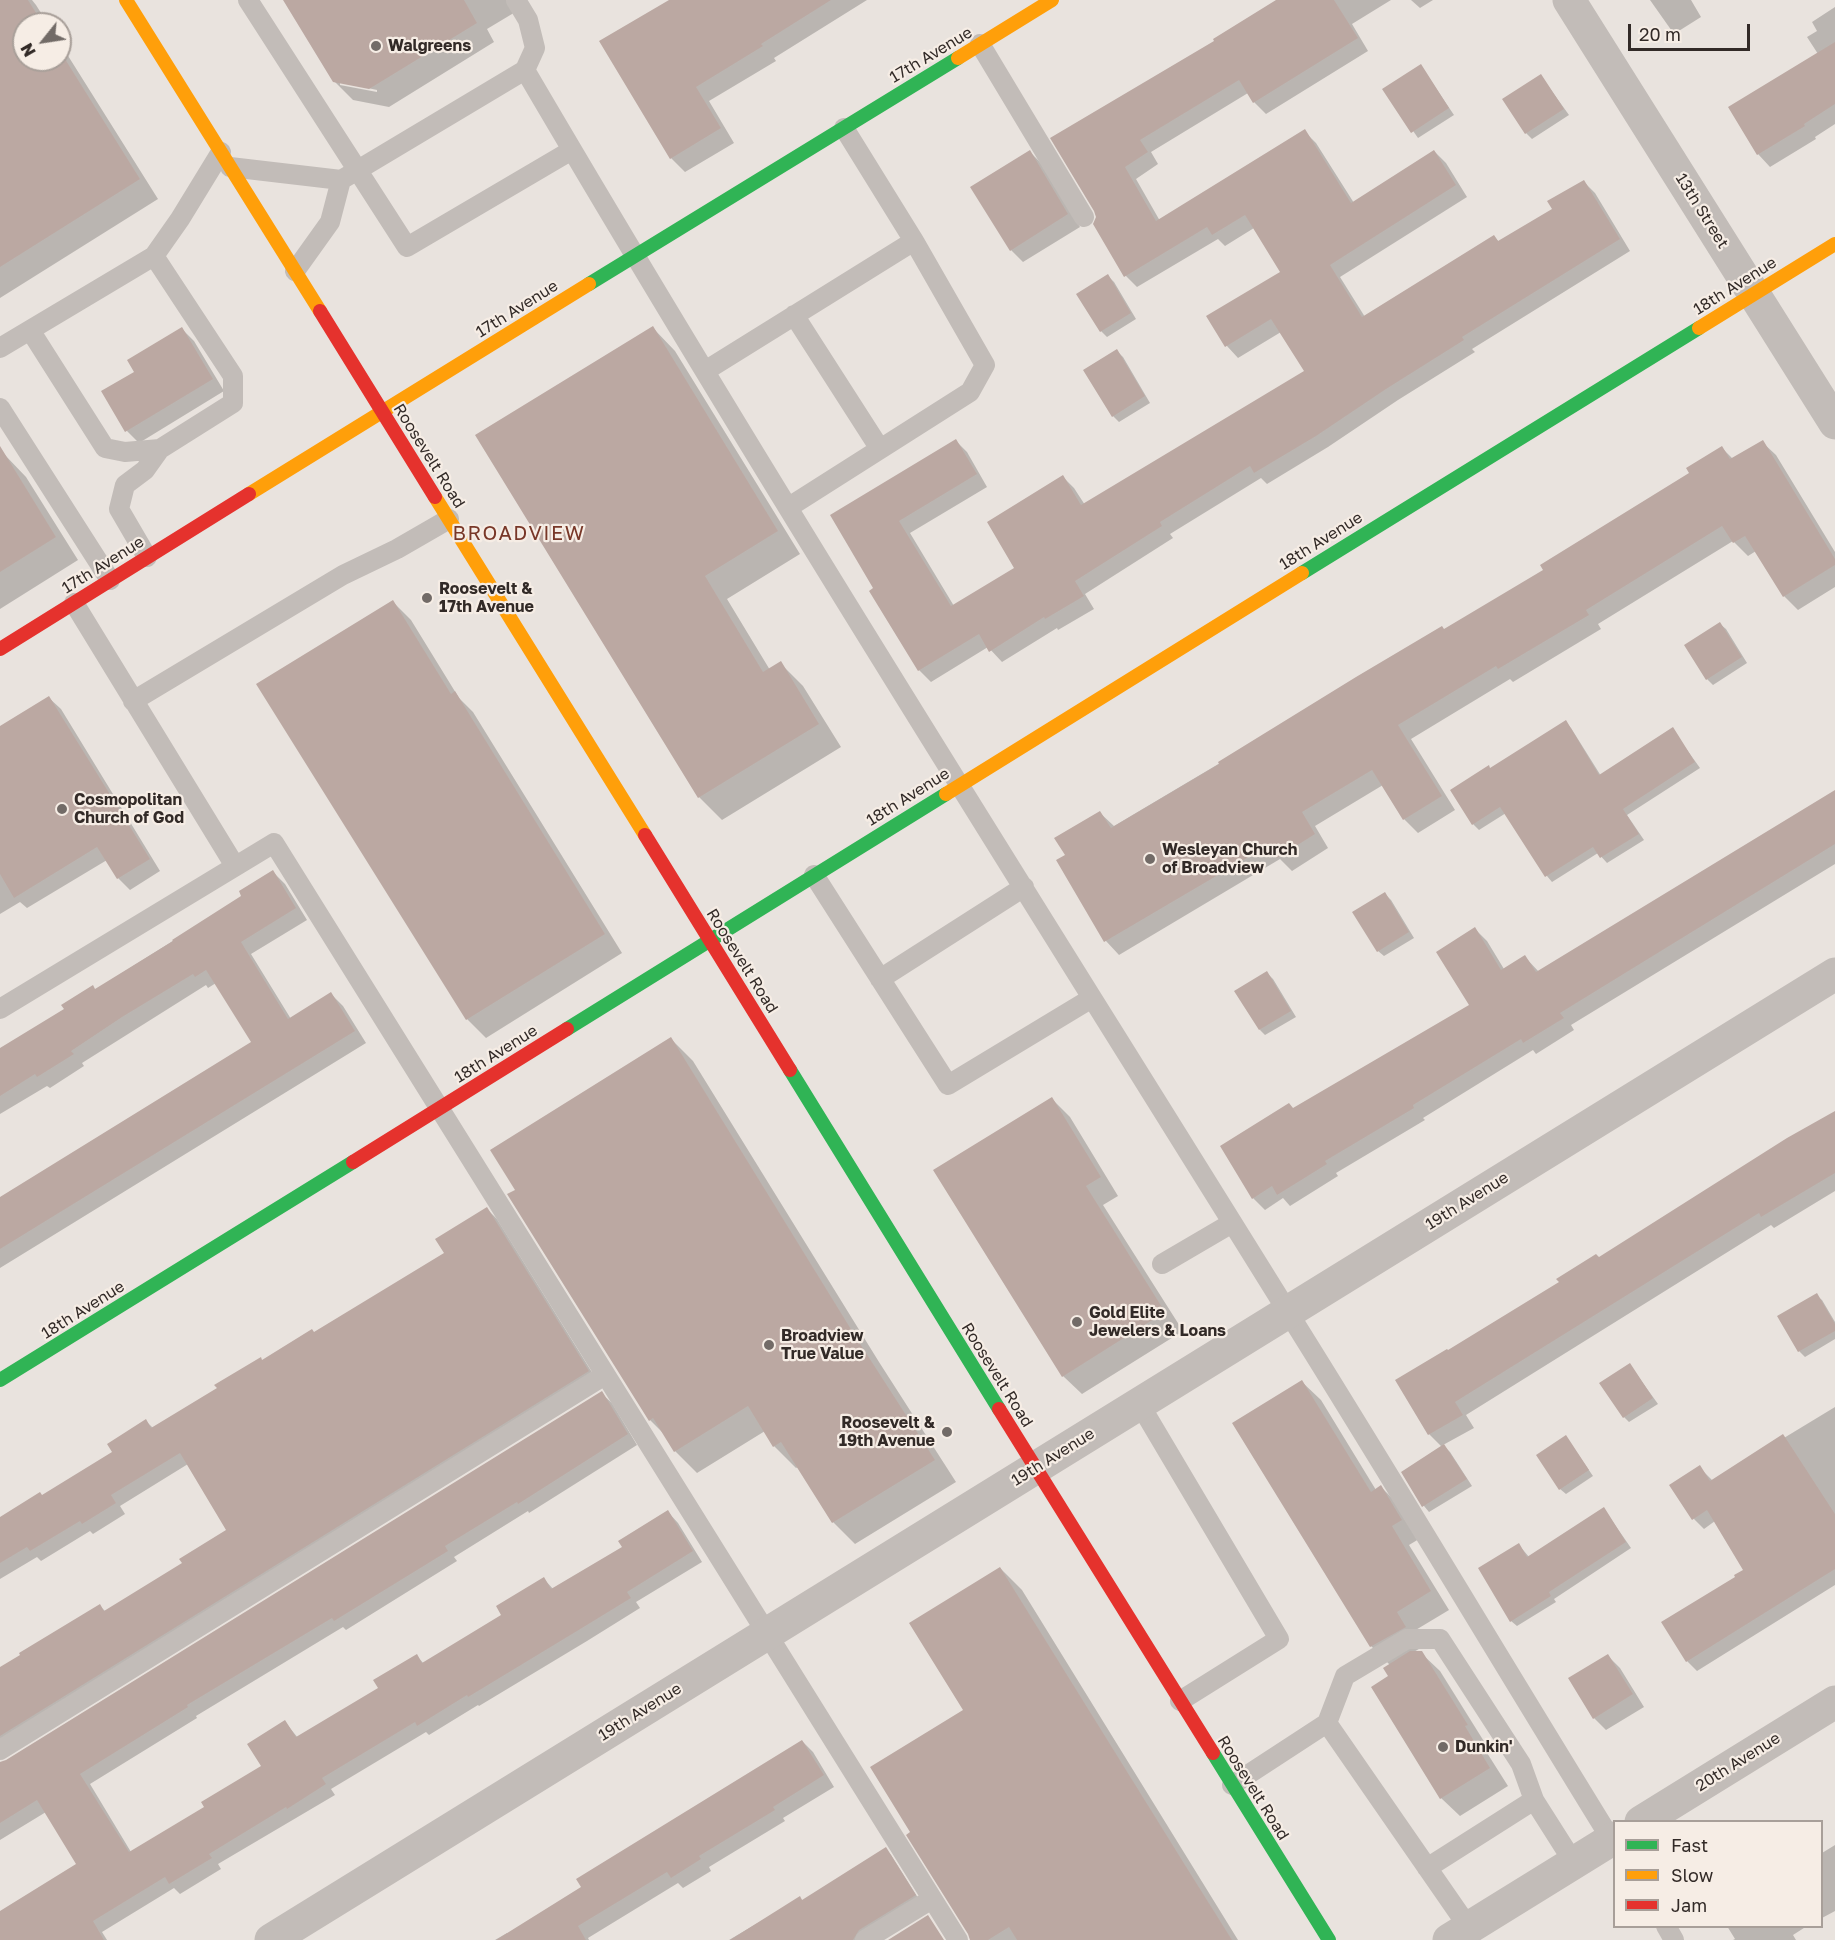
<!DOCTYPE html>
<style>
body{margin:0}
#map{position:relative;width:1835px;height:1940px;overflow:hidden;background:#e9e3de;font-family:"Golos Text",sans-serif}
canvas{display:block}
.legend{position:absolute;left:1613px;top:1820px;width:210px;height:108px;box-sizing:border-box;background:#f6ede5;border:2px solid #a89f99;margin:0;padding:8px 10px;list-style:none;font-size:18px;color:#322a27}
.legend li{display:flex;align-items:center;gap:12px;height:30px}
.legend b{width:30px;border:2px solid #a89f99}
.north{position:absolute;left:12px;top:12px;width:60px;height:60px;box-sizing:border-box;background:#f6ede5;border:2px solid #a89f99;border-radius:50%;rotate:240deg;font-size:16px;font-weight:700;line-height:24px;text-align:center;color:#322a27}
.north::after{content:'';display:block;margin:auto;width:21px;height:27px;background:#726b67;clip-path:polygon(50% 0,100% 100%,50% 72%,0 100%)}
.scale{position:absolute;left:1628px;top:24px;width:122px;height:27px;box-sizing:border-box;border:3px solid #322a27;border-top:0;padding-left:8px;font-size:18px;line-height:21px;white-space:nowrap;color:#322a27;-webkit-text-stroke:4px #f6ede5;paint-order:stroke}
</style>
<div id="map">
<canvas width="1835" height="1940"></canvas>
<ul class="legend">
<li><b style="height:8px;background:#30b455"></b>Fast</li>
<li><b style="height:8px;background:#ff9f0a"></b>Slow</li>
<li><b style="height:8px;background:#e5322d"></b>Jam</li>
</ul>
<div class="north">N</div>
<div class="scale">20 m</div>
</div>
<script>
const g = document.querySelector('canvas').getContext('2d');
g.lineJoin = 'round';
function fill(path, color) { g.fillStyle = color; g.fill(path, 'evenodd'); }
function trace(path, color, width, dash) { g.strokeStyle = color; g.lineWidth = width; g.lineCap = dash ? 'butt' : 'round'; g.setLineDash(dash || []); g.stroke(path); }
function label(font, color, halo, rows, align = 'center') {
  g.font = font + ' "Golos Text",sans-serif'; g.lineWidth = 4.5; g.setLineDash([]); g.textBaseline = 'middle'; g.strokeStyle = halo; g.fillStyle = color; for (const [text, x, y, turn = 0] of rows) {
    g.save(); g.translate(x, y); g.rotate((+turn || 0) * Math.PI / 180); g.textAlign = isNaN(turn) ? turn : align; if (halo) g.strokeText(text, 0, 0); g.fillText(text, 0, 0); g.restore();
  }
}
fill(new Path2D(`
 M0,0H32L36,5L48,24H24V60H60V43L158,199L0,298Z
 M285,0H510L517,11L487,29L494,42L389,107L353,100L334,81ZM340,82L377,90V92L340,85Z
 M676,0H867L774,58L776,61L709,101L734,143L685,172L671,158Z
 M1279,0H1391L1352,24L1368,51L1266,114L1254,102L1248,93L1151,152L1158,164L1136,179L1160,221L1304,131L1316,143L1354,203L1434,151L1446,163L1467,197L1340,277L1365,317L1494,236L1499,242L1554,209L1584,182L1595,193L1630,251L1472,349L1475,352L1398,400L1328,447L1267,484L1261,478L1170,534L1173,538L1085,594L1094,609L1058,630L1057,628L1002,662L988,647L931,682L919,670L875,588L832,515L956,441L967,452L987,487L910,533L954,606L1016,568L1062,476L1074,488L1085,505L1306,371L1281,332L1238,358L1227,346L1208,316L1282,272L1254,228L1225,246L1218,239L1137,287L1126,276L1096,210L1053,139L1216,41Z
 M1411,0H1433L1420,8Z
 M1650,0H1691L1701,17L1674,34Z
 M1835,7V124L1815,137L1816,139L1770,167L1758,154L1730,108L1818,54L1807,37L1817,31L1812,22Z
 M1421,66L1454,115L1418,138L1384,89Z
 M1541,76L1569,115L1532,139L1526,133Z
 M1030,152L1042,164L1080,227L1023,262L1011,250Z
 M1108,276L1114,282L1136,319L1107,337L1101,331Z
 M653,328L675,351L800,554L727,599L770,670L780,663L803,686L841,747L722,820L699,797Z
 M182,329L194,341L224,391L139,443L127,431L136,372Z
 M1117,351L1123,357L1150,403L1119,422L1113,416Z
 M1762,442L1776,455L1835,552V587L1798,610L1784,596L1756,551L1748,556L1733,541L1598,624L1601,629L1513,682L1510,679L1411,739L1455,810L1418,833L1404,819L1383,785L1315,826L1328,848L1292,871L1280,859L1119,955L1106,941L1058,861L1067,855L1100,813L1114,826L1545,570L1691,473L1722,448L1733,459Z
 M4,454L26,477L78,560L0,609V456Z
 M393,602L411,620L459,698L473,712L622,953L486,1038L467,1019Z
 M1720,624L1726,629L1747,663L1713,685L1707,679Z
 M49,698L61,709L160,871L130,890L118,878L107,860L27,908L20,902L0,914V728Z
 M1565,722L1571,728L1601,776L1672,729L1700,768L1627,815L1644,840L1607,863L1598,853L1552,882L1547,876L1506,813L1479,830L1473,824L1491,770Z
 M1835,792V864L1571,1025L1574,1030L1536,1054L1533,1050L1423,1118L1425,1120L1336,1173L1338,1176L1290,1206L1283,1198L1265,1210L1253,1198L1294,1109L1471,1005L1475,929L1487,941L1504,969L1525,957L1539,972Z
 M273,872L285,884L307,920L251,954L291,1019L331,994L343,1006L366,1043L0,1268V1198L253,1042L216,983L208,988L206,985L82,1063L84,1066L50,1088L47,1086L0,1114V1050L244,896Z
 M1385,894L1391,900L1414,938L1384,956L1378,951Z
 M1267,973L1273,979L1296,1017L1265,1035L1260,1030Z
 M671,1039L693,1061L879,1362L956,1482L855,1544L833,1522L798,1467L796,1468L774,1446L765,1431L697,1473L675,1451L666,1436L650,1420Z
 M1052,1099L1070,1117L1118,1196L1103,1205L1183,1331L1082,1394L1063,1376Z
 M1835,1118V1191L1774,1228L1771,1225L1466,1415L1474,1428L1443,1445L1450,1452L1472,1486L1429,1512L1424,1506L1403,1473L1442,1447L1429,1434L1397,1380L1448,1352L1599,1259Z
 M487,1209L497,1219L598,1382L0,1754V1669L100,1606L106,1612L184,1564L228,1531L188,1464L120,1506L125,1514L93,1534L90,1531L41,1561L37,1557L0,1579V1519L43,1497L115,1453L146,1421L153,1428L263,1361L314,1333L446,1253Z
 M1816,1295L1822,1300L1835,1322V1339L1805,1357L1799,1351Z
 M1630,1365L1658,1404L1629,1422L1624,1417Z
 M1302,1382L1321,1400L1376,1490L1381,1487L1399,1505L1419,1539L1409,1545L1449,1610L1414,1631L1424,1646L1412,1653H1421L1440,1671L1485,1743L1482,1745L1508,1786L1460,1816L1441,1798L1390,1677V1665L1371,1646Z
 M601,1393L612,1403L637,1445L529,1513L528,1511L454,1557L457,1561L346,1630L343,1627L196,1716L197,1718L90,1784L131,1852L206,1807L263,1766L285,1722L298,1738L380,1688L417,1656L424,1664L503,1615L544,1579L554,1590L624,1547L668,1512L678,1523L702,1562L636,1602L640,1608L587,1641L479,1706L478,1705L429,1735L426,1732L331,1789L335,1795L218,1864L221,1869L180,1894L174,1888L102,1932L107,1940H0V1913L79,1865L46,1812L0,1840V1762H7Z
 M1835,1407V1585L1697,1671L1687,1661L1738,1577L1745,1570L1715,1521L1704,1529L1694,1519L1699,1467L1713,1481Z
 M1566,1437L1593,1476L1566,1494L1560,1489Z
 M1604,1509L1631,1548L1554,1599L1556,1602L1517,1626L1511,1621L1519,1545L1529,1557Z
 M1000,1568L1022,1590L1238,1940H975L912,1833L965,1710Z
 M1608,1656L1620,1668L1644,1707L1606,1730L1594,1718Z
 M802,1741L813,1752L834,1787L783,1818L785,1821L709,1867L711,1871L683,1888L678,1883L588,1938L589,1940H495L507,1933L509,1934L583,1888Z
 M1835,1845V1911L1822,1918V1853Z
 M886,1849L891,1855L920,1901L861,1940H729L800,1898L803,1901Z
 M1727,1926H1807L1793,1935L1796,1940H1733L1735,1939Z`), '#0003');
fill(new Path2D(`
 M0,0H28L43,24H24V60H60V51L140,179L0,267Z
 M283,0H464L477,23L369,89L333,82Z
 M669,0H831L761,44L763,46L696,87L721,128L670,159L599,41Z
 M1276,0H1334L1358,38L1253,103L1239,80L1140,140L1148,152L1125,167L1156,221L1305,129L1351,203L1434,150L1456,185L1330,265L1362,317L1494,235L1498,241L1552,209L1547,201L1584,180L1620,239L1462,337L1464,340L1386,389L1316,436L1254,473L1250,466L1160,522L1162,526L1075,581L1084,596L1045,619L1044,617L989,652L979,634L918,671L869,591L873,588L830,515L956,439L977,474L899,521L951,606L1014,568L987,522L1063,475L1081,505L1304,371L1271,319L1225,347L1206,316L1280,272L1245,215L1212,235L1207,227L1124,277L1093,224L1096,217L1094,211L1050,138L1214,41L1213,39Z
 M1835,42V104L1804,124L1805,126L1757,155L1728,107Z
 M1421,64L1449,108L1411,133L1382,89Z
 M1541,74L1564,109L1525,134L1502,99Z
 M1030,150L1068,214L1010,251L970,187Z
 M1108,274L1131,313L1100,332L1076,294Z
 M653,326L778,531L705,576L763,672L781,661L819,724L698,798L475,435Z
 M182,327L213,379L125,432L101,391L134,372L127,360Z
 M1117,349L1145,396L1112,417L1083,370Z
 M1763,440L1835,559V565L1783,597L1745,536L1733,543L1722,526L1586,610L1589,615L1498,669L1496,666L1398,725L1442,796L1403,820L1372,770L1302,812L1315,834L1277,858L1269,845L1104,942L1056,860L1065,855L1054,838L1100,811L1111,828L1219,764L1218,762L1356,677L1442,626L1444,629L1543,570L1540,565L1689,473L1686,468L1722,446L1730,459Z
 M0,446L56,537L0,572Z
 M393,600L451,694L455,691L605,934L466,1020L256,684Z
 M1720,622L1742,657L1706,680L1684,645Z
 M49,696L150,859L117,879L97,847L14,898L0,874V726Z
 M1566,720L1599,775L1673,727L1695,762L1623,809L1639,834L1600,858L1593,847L1545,877L1500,807L1472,825L1450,790L1489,765L1490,768Z
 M1835,790V844L1560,1013L1564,1018L1523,1043L1521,1039L1413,1105L1414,1108L1325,1161L1327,1164L1277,1195L1272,1186L1252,1199L1220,1146L1289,1103L1293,1108L1469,1005L1436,952L1475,927L1501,970L1525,955L1536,972Z
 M273,870L296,908L241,942L288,1019L331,992L355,1031L0,1249V1197L251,1042L206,970L195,977L193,974L122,1017L71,1051L74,1054L37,1077L35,1074L0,1096V1048L64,1009L61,1005L93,985L95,989L173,941L172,940L241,896L239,891Z
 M1385,892L1409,932L1377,952L1352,912Z
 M1267,971L1291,1011L1259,1030L1234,991Z
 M671,1037L857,1339L935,1460L832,1523L781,1442L773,1447L748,1406L674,1452L653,1418L649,1421L507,1194L515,1190L490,1150Z
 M1052,1097L1101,1177L1086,1186L1165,1312L1062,1377L933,1170Z
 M1835,1111V1173L1761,1217L1759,1213L1455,1402L1463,1415L1428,1435L1395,1380L1447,1349L1448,1350L1559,1282L1556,1279L1596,1254L1599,1257L1787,1138Z
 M487,1207L589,1371L0,1736V1667L20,1655L19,1653L100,1604L104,1611L182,1563L179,1559L226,1530L180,1453L111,1495L116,1503L82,1524L80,1521L30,1551L27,1547L0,1563V1517L40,1492L42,1495L112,1452L107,1444L146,1419L151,1428L217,1388L214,1385L261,1357L262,1360L312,1329L314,1332L444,1253L435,1239Z
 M1817,1293L1835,1324V1331L1798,1352L1777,1316Z
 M1630,1363L1653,1398L1623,1418L1599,1383Z
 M1302,1380L1371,1492L1381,1485L1402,1520L1392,1526L1431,1591L1397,1612L1406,1627L1370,1647L1232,1423Z
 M602,1391L628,1434L518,1504L517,1502L445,1546L448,1551L334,1621L332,1618L187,1705L188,1707L80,1774L129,1852L204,1807L201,1802L261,1766L247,1744L285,1720L296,1737L378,1688L373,1680L417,1654L422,1663L501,1615L496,1606L544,1577L551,1589L622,1547L618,1541L668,1510L693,1551L627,1592L631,1598L577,1631L468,1697L467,1695L417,1726L415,1722L322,1778L326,1784L287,1809L286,1807L209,1854L212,1858L169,1884L165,1877L93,1921L104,1940H0V1911L76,1864L37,1800L0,1823V1762L6,1760Z
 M1783,1434L1835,1514V1569L1686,1662L1661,1622L1735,1577L1734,1575L1743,1570L1707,1510L1692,1520L1669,1485L1700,1465L1710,1481Z
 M1566,1435L1589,1470L1559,1490L1536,1455Z
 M1444,1444L1467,1479L1422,1507L1401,1472Z
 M1604,1507L1626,1542L1549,1592L1551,1596L1510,1622L1478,1568L1519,1543L1527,1557Z
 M1000,1567L1185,1865L1232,1940H1017L1009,1927L988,1940H970L968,1934L906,1835L910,1832L870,1767L963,1710L909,1623Z
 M1410,1651H1422L1468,1725L1465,1726L1490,1768L1440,1799L1371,1687L1388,1676L1383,1668Z
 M1608,1654L1633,1694L1593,1719L1568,1678Z
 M802,1740L824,1775L773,1807L775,1810L699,1856L701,1859L671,1878L667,1872L578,1926L586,1940H496L581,1887L576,1879Z
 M886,1847L916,1895L859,1930L853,1940H730L800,1896L802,1900Z
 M928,1915L944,1940H888Z`), '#bba8a2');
trace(new Path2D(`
 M248,0L407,247L572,150
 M516,0L528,20L535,48L525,70
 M980,44L1084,217
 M230,167L341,180
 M295,271L330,222L341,180L525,70C770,488 1030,897 1286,1309C1397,1486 1504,1666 1614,1844
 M794,315L880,449
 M30,330L105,448L125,452L160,449L233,403V376L154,256
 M0,348L154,256L180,219L221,152
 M705,371L914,241L844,128
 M0,408L110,580
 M789,507L970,392L985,365L914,241
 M147,557L119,509L125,485L145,470L160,449
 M74,603L235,866
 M133,701L343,575L397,549L449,519
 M814,875L948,1085L1092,998
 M880,979L1024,887
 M0,1009L274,843L958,1940
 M1162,1264L1232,1223
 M1139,1403L1279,1639L1180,1701
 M1327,1723L1469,1928
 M0,1750L605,1375
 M1232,1785L1327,1723L1345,1676L1407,1639H1440L1521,1764L1534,1800L1427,1868
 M1534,1800L1574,1863
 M1666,1926L1674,1940
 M865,1940L932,1899`), '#c2bcb8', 20);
trace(new Path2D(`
 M1569,0L1835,423
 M1641,1822L1835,1702
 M271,1940L1835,974
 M1449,1940L1614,1838`), '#c2bcb8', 33);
trace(new Path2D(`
 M589,284L958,58
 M1302,573L1699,328
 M567,1029L946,794
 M790,1070L999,1409
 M0,1380L353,1162
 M1213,1753L1329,1940`), '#30b455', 14);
trace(new Path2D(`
 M126,0L320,311
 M958,58L1052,0
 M1699,328L1835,244
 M249,494L589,284
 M435,497L645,835
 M946,794L1302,573`), '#ff9f0a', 14);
trace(new Path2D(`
 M320,311L435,497
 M0,649L249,494
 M645,835L790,1070
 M353,1162L567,1029
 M999,1409L1213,1753`), '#e5322d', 14);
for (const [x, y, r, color] of [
 [376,46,6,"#726b67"],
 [427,598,6,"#726b67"],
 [62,809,6,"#726b67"],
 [1150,859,6,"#726b67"],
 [1077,1322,6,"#726b67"],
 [769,1345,6,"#726b67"],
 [947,1432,6,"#726b67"],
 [1443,1747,6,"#726b67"]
]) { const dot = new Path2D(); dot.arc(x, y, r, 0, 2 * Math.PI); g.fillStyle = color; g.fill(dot); trace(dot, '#f6ede5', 2); }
label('bold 16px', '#322a27', '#f6ede5', [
 ["Walgreens",388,46],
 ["Roosevelt &",439,589],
 ["17th Avenue",439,607],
 ["Cosmopolitan",74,800],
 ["Church of God",74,818],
 ["Wesleyan Church",1162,850],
 ["of Broadview",1162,868],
 ["Gold Elite",1089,1313],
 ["Jewelers & Loans",1089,1331],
 ["Broadview",781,1336],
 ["True Value",781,1354],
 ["Roosevelt &",935,1423,"right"],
 ["19th Avenue",935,1441,"right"],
 ["Dunkin'",1455,1747]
], 'left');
label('16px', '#322a27', '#f6ede5', [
 ["17th Avenue",931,55,-31],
 ["13th Street",1702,211,58],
 ["18th Avenue",1735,286,-32],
 ["17th Avenue",517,309,-32],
 ["Roosevelt Road",429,456,58],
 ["18th Avenue",1321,541,-32],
 ["17th Avenue",103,565,-32],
 ["18th Avenue",908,797,-32],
 ["Roosevelt Road",742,961,58],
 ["18th Avenue",496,1054,-32],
 ["19th Avenue",1467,1201,-32],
 ["18th Avenue",83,1310,-32],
 ["Roosevelt Road",997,1375,58],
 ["19th Avenue",1053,1457,-32],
 ["19th Avenue",640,1712,-32],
 ["20th Avenue",1738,1762,-32],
 ["Roosevelt Road",1253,1788,58]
]);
g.letterSpacing = '1.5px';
label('20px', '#783728', '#f6ede5', [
 ["BROADVIEW",519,534]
]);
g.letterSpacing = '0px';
</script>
